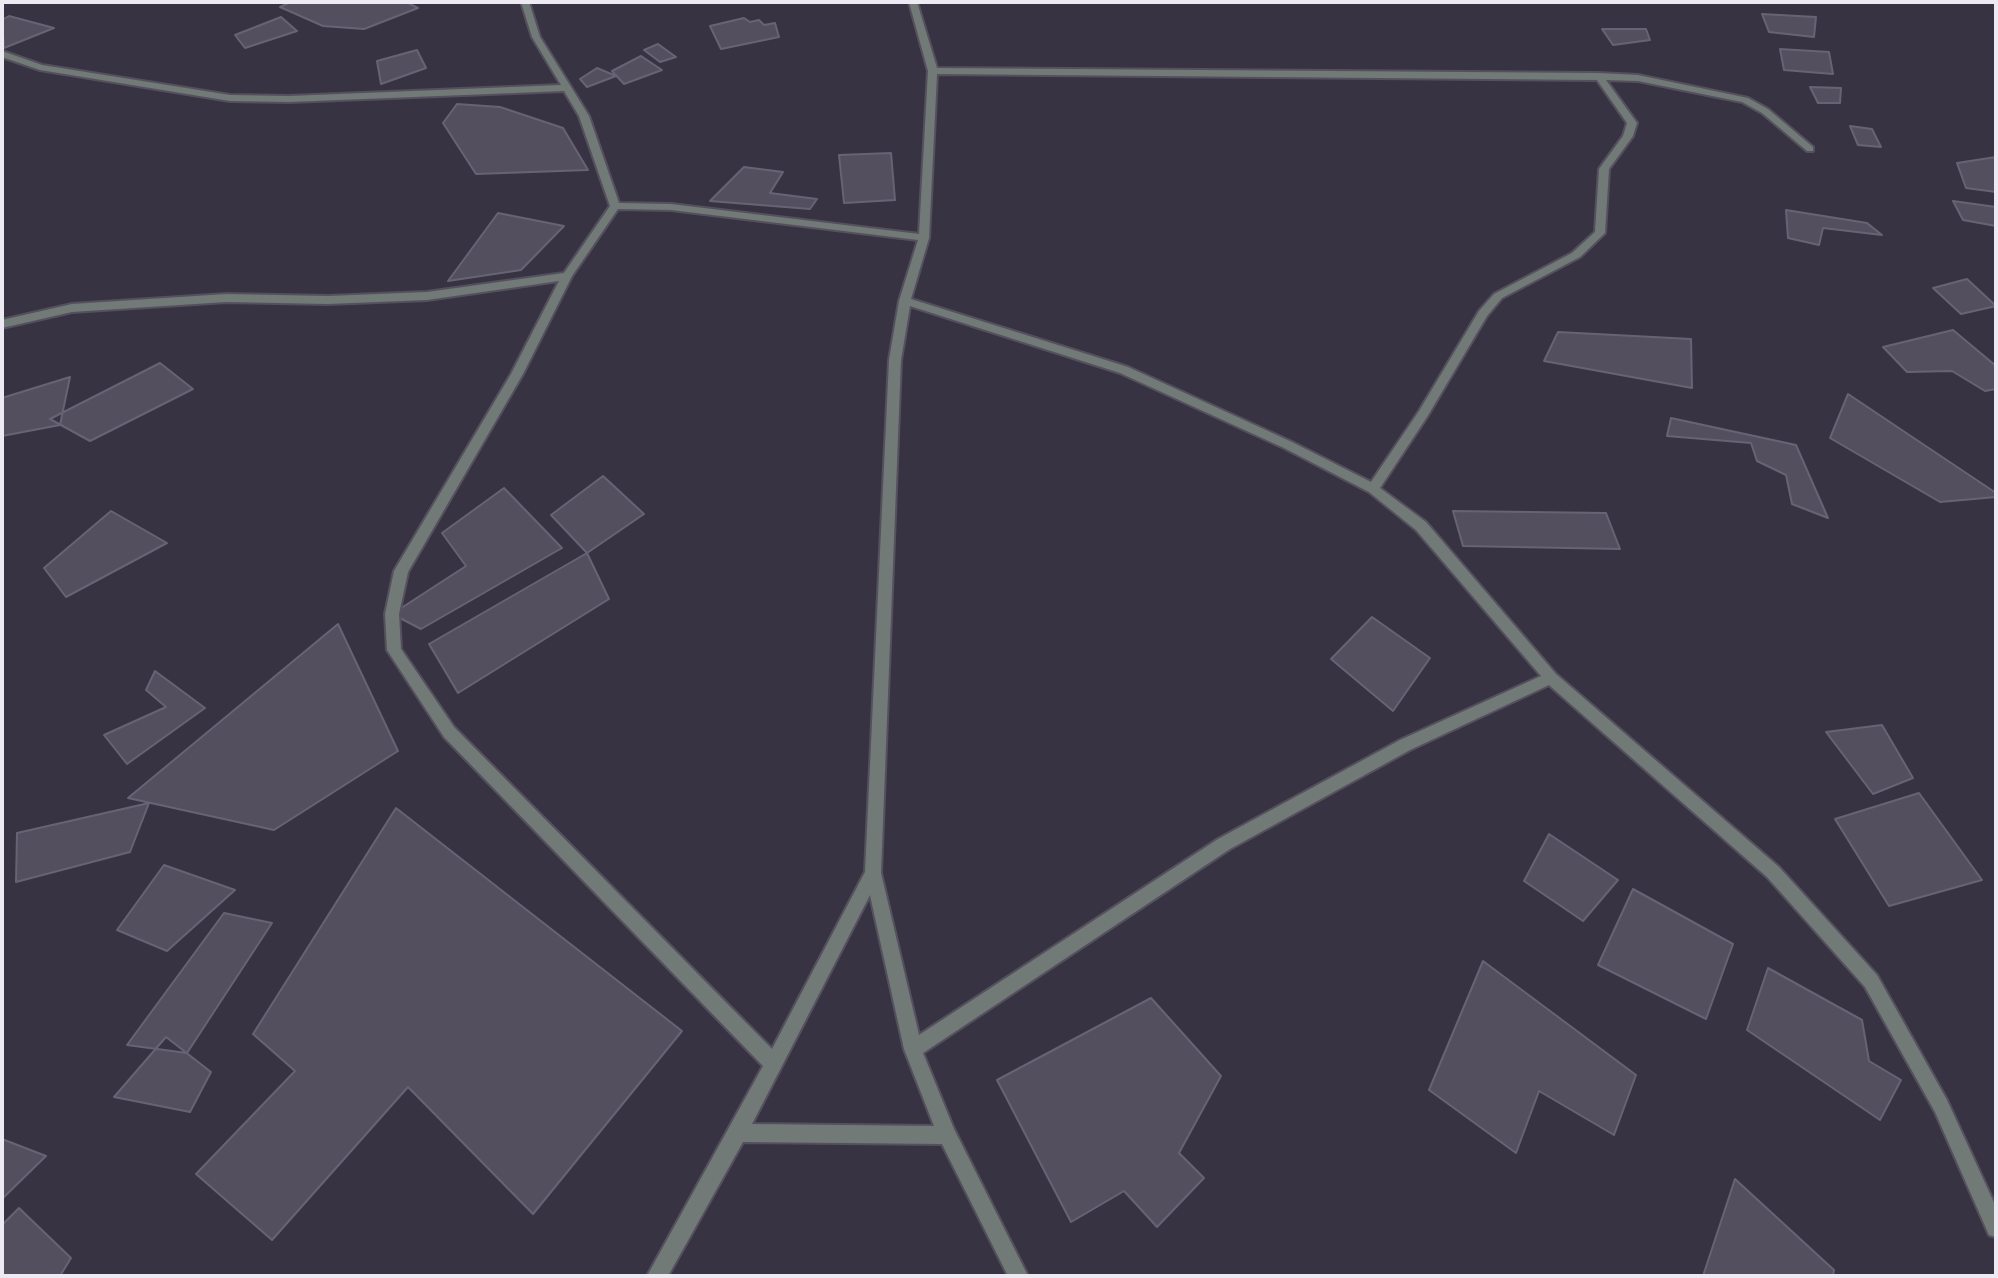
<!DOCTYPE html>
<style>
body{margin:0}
#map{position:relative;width:1998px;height:1278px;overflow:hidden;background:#383342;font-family:"PT Sans",sans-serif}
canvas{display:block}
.frame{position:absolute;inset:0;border:4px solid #edeaf4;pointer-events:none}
</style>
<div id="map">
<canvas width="1998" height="1278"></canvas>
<div class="frame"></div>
</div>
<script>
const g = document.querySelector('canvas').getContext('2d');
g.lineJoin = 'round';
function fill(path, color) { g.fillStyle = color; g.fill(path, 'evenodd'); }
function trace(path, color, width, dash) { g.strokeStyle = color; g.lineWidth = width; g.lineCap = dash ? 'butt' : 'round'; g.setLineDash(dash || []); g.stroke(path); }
const building = new Path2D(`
 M291,2H406L418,8L364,29L323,26L280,7Z
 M1762,14L1816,17L1814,37L1769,32Z
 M9,16L54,28L4,48L2,20Z
 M281,17L297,31L245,48L235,35Z
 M744,18L750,22L759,20L764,25L775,23L779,37L721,49L710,26Z
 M1602,29H1646L1650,40L1613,45Z
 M658,44L676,57L660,62L644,50Z
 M1780,49L1829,52L1833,74L1784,70Z
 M417,50L426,68L381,84L377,61Z
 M641,56L662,70L624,84L612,71Z
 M597,68L616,76L587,87L580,79Z
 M1810,87L1841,88L1840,103H1818Z
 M457,104L500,107L563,128L588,170L476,174L443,123Z
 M1850,126L1872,129L1881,147L1858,145Z
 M891,153L895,200L844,203L839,155Z
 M1996,157V192L1966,188L1957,163Z
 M744,167L783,172L770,193L817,199L810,209L710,201Z
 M1953,201L1996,207V226L1963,220Z
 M1786,210L1867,223L1882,235L1823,228L1819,245L1788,238Z
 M498,213L564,226L521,270L448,281Z
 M1967,279L1996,306L1961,314L1933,288Z
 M1953,330L1996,366V389L1985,391L1952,371L1907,372L1883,347Z
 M1558,332L1691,339L1692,388L1544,361Z
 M160,363L193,389L90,441L50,419Z
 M70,377L60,425L2,436V398Z
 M1848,394L1996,493V497L1940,502L1830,438Z
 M1671,418L1796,445L1828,518L1792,504L1786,475L1757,461L1751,443L1667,436Z
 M603,476L644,514L587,553L551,515Z
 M504,488L562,548L421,629L392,614L466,566L442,533Z
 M111,511L167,543L66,597L44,568Z
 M1453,511L1606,513L1620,549L1463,546Z
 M587,553L609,599L458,693L429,644Z
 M1372,617L1430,658L1393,711L1331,659Z
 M338,624L398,751L274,830L128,798Z
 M155,671L205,708L127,764L104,735L166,707L146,690Z
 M1882,725L1913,778L1873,794L1826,732Z
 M1919,793L1982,880L1889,906L1835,819Z
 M149,803L130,852L16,882L17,833Z
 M396,808L682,1031L533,1214L408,1087L272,1240L196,1174L295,1071L253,1034Z
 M1549,834L1618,880L1583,921L1524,881Z
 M164,865L235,890L167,951L117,930Z
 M1633,889L1733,944L1706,1019L1598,965Z
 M224,913L272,923L187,1053L127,1045Z
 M1483,961L1636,1075L1614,1135L1539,1091L1516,1153L1429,1090Z
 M1768,968L1862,1020L1869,1061L1901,1080L1880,1120L1747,1030Z
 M1151,998L1221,1076L1179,1153L1204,1178L1157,1227L1124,1191L1071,1222L997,1080Z
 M166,1037L211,1072L190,1112L114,1097Z
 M2,1139L46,1156L2,1199Z
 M1735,1179L1834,1270L1833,1276H1703Z
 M19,1208L71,1258L60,1276H2V1225Z`);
fill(building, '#544f5e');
trace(building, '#686374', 2);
const minor = new Path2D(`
 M521,2H529L540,37L589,116L619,203L671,204L919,234L928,71L909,2H917L937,68L1598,73L1638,75L1748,98L1768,109L1813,147V151H1807L1762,113L1742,102L1638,81L1606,80L1637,123L1633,136L1609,169L1605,233L1580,257L1502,298L1487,316L1427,417L1380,488L1426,522L1556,674L1779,867L1877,975L1947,1100L1996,1207V1237L1989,1235L1935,1112L1865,987L1767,877L1549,685L1410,750L1230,849L923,1053L954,1129L1028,1276H1008L942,1144L743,1142L668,1276H647L763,1066L444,737L387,650L385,614L394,571L511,374L559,281L427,300L328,304L226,302L72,312L2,328V320L72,304L226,294L328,296L427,292L564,273L610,206L579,116L564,91L289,102L230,101L40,70L2,57V51L42,65L230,95L289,96L561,85L532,37ZM937,74L1597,80L1627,123L1623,136L1599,169L1595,232L1572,253L1494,294L1479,311L1419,411L1371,482L1292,442L1128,367L911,299L929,238ZM618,209L671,210L918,240L899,301L889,360L865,872L772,1049L454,727L401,649L399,614L408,572L523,374L572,276ZM910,306L1120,373L1284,448L1369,492L1416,530L1541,676L1400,740L1218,839L919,1035L881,873L901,360ZM870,895L904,1049L934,1126L752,1124Z`);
trace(minor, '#55505e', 4);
fill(minor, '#717a76');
</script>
